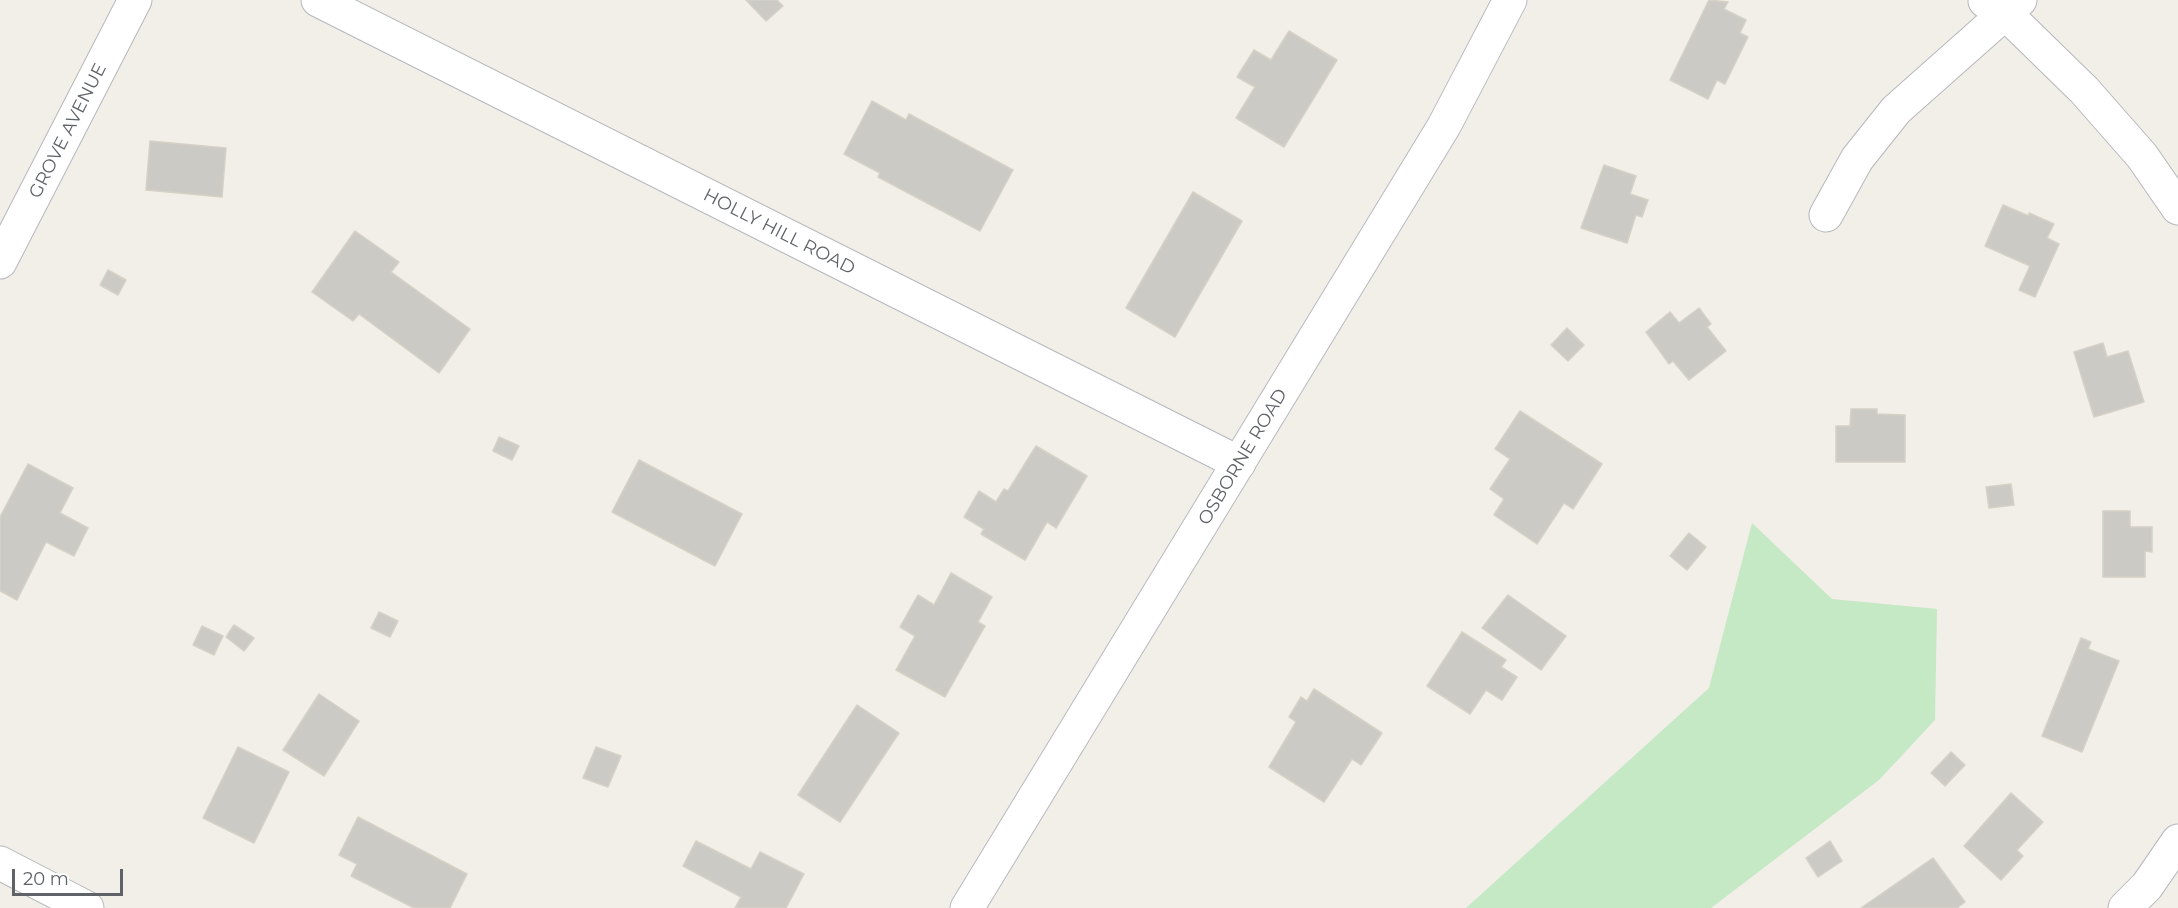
<!DOCTYPE html>
<style>
body{margin:0}
#map{position:relative;width:2178px;height:908px;overflow:hidden;background:#f1efe8;font-family:Montserrat,sans-serif}
canvas{display:block}
.scale{position:absolute;left:12px;top:869px;width:111px;height:27px;box-sizing:border-box;border:3px solid #5f6368;border-top:0;padding-left:8px;font-size:18px;line-height:21px;white-space:nowrap;color:#5f6368;-webkit-text-stroke:4px #fff;paint-order:stroke}
</style>
<div id="map">
<canvas width="2178" height="908"></canvas>
<div class="scale">20 m</div>
</div>
<script>
const g = document.querySelector('canvas').getContext('2d');
g.lineJoin = 'round';
function fill(path, color) { g.fillStyle = color; g.fill(path, 'evenodd'); }
function trace(path, color, width, dash) { g.strokeStyle = color; g.lineWidth = width; g.lineCap = dash ? 'butt' : 'round'; g.setLineDash(dash || []); g.stroke(path); }
function label(font, color, halo, rows, align = 'center') {
  g.font = font + ' Montserrat,sans-serif'; g.lineWidth = 4.5; g.setLineDash([]); g.textBaseline = 'middle'; g.strokeStyle = halo; g.fillStyle = color; for (const [text, x, y, turn = 0] of rows) {
    g.save(); g.translate(x, y); g.rotate((+turn || 0) * Math.PI / 180); g.textAlign = isNaN(turn) ? turn : align; if (halo) g.strokeText(text, 0, 0); g.fillText(text, 0, 0); g.restore();
  }
}
fill(new Path2D(`
 M1752,523L1832,599L1937,609L1935,720L1879,780L1711,908H1466L1709,688Z`), '#c5e8c5');
const building = new Path2D(`
 M746,0H777L783,6L766,21Z
 M1709,0L1728,2L1724,9L1746,20L1740,33L1748,37L1725,84L1717,80L1708,99L1670,80Z
 M1289,31L1337,60L1284,147L1236,118L1255,87L1237,77L1254,50L1271,60Z
 M872,101L906,120L909,114L1013,170L980,231L878,177L880,173L844,154Z
 M150,141L226,148L222,197L146,190Z
 M1604,165L1636,176L1630,194L1648,200L1642,217L1636,215L1627,243L1581,228Z
 M1193,192L1242,221L1175,337L1126,308Z
 M2003,205L2029,216V213L2054,224L2047,238L2059,244L2035,297L2019,290L2030,266L1985,246Z
 M355,231L399,262L391,272L470,329L439,373L359,314L353,321L312,292Z
 M108,270L126,280L118,295L100,285Z
 M1699,308L1711,324L1707,327L1726,351L1689,380L1673,361L1669,364L1646,332L1670,312L1679,323Z
 M1567,328L1584,345L1568,361L1551,345Z
 M2103,343L2107,357L2128,351L2144,402L2094,417L2074,352Z
 M1851,409H1877V414L1905,415V462H1836V426H1850Z
 M1520,411L1602,464L1573,509L1564,503L1537,544L1494,515L1504,499L1490,489L1510,459L1495,449Z
 M499,437L519,446L512,460L493,451Z
 M1036,446L1087,476L1056,528L1047,522L1025,560L981,534L984,529L964,517L979,491L996,502L1004,489L1008,491Z
 M639,460L742,514L715,566L612,512Z
 M28,464L73,488L60,513L88,528L74,556L46,542L17,600L0,591V517Z
 M2011,484L2014,505L1989,508L1986,487Z
 M2103,511H2130V527H2152V552L2145,551V577H2103Z
 M1689,533L1706,547L1687,570L1670,556Z
 M951,573L992,597L978,622L985,626L945,697L896,670L915,636L900,627L918,595L934,605Z
 M1508,595L1566,636L1541,670L1482,628Z
 M379,612L398,621L390,637L371,628Z
 M234,625L254,638L244,651L226,637Z
 M202,626L223,636L214,655L193,645Z
 M1462,632L1506,660L1501,667L1517,677L1502,700L1486,690L1470,714L1427,686Z
 M2081,638L2091,642L2088,649L2119,661L2082,752L2042,736Z
 M1314,689L1382,733L1361,765L1352,759L1324,802L1269,767L1296,722L1289,717L1301,697L1307,701Z
 M319,694L359,721L324,776L283,750Z
 M857,705L899,733L840,822L798,795Z
 M238,747L289,772L254,843L203,818Z
 M596,747L621,756L608,787L583,778Z
 M1951,752L1965,765L1945,786L1931,773Z
 M2011,793L2043,822L2017,850L2023,856L2001,880L1964,846Z
 M358,817L467,874L450,908H414L351,876L357,864L339,855Z
 M696,841L751,869L760,852L804,874L786,908H735L741,897L683,866Z
 M1830,841L1842,861L1818,877L1806,858Z
 M1933,858L1965,902L1957,908H1861Z`);
fill(building, '#cccac5');
trace(building, '#d6d1c6', 1.5);
const street = new Path2D(`
 M318,0L1239,463
 M1985,1L2004,12L2084,90L2142,156L2178,208
 M1826,215L1857,159L1896,110L2020,0
 M0,262L135,0
 M0,863L87,908
 M2125,908L2147,886L2178,841`);
const secondary = new Path2D(`
 M967,908L1444,126L1510,0`);
trace(street, '#b5b8bc', 35);
trace(secondary, '#b6babf', 35);
trace(street, '#fff', 33);
trace(secondary, '#fff', 33);
label('18px', '#5f6368', '#fff', [
 ["GROVE AVENUE",68,131,-63],
 ["HOLLY HILL ROAD",779,232,27],
 ["OSBORNE ROAD",1243,457,-59]
]);
</script>
